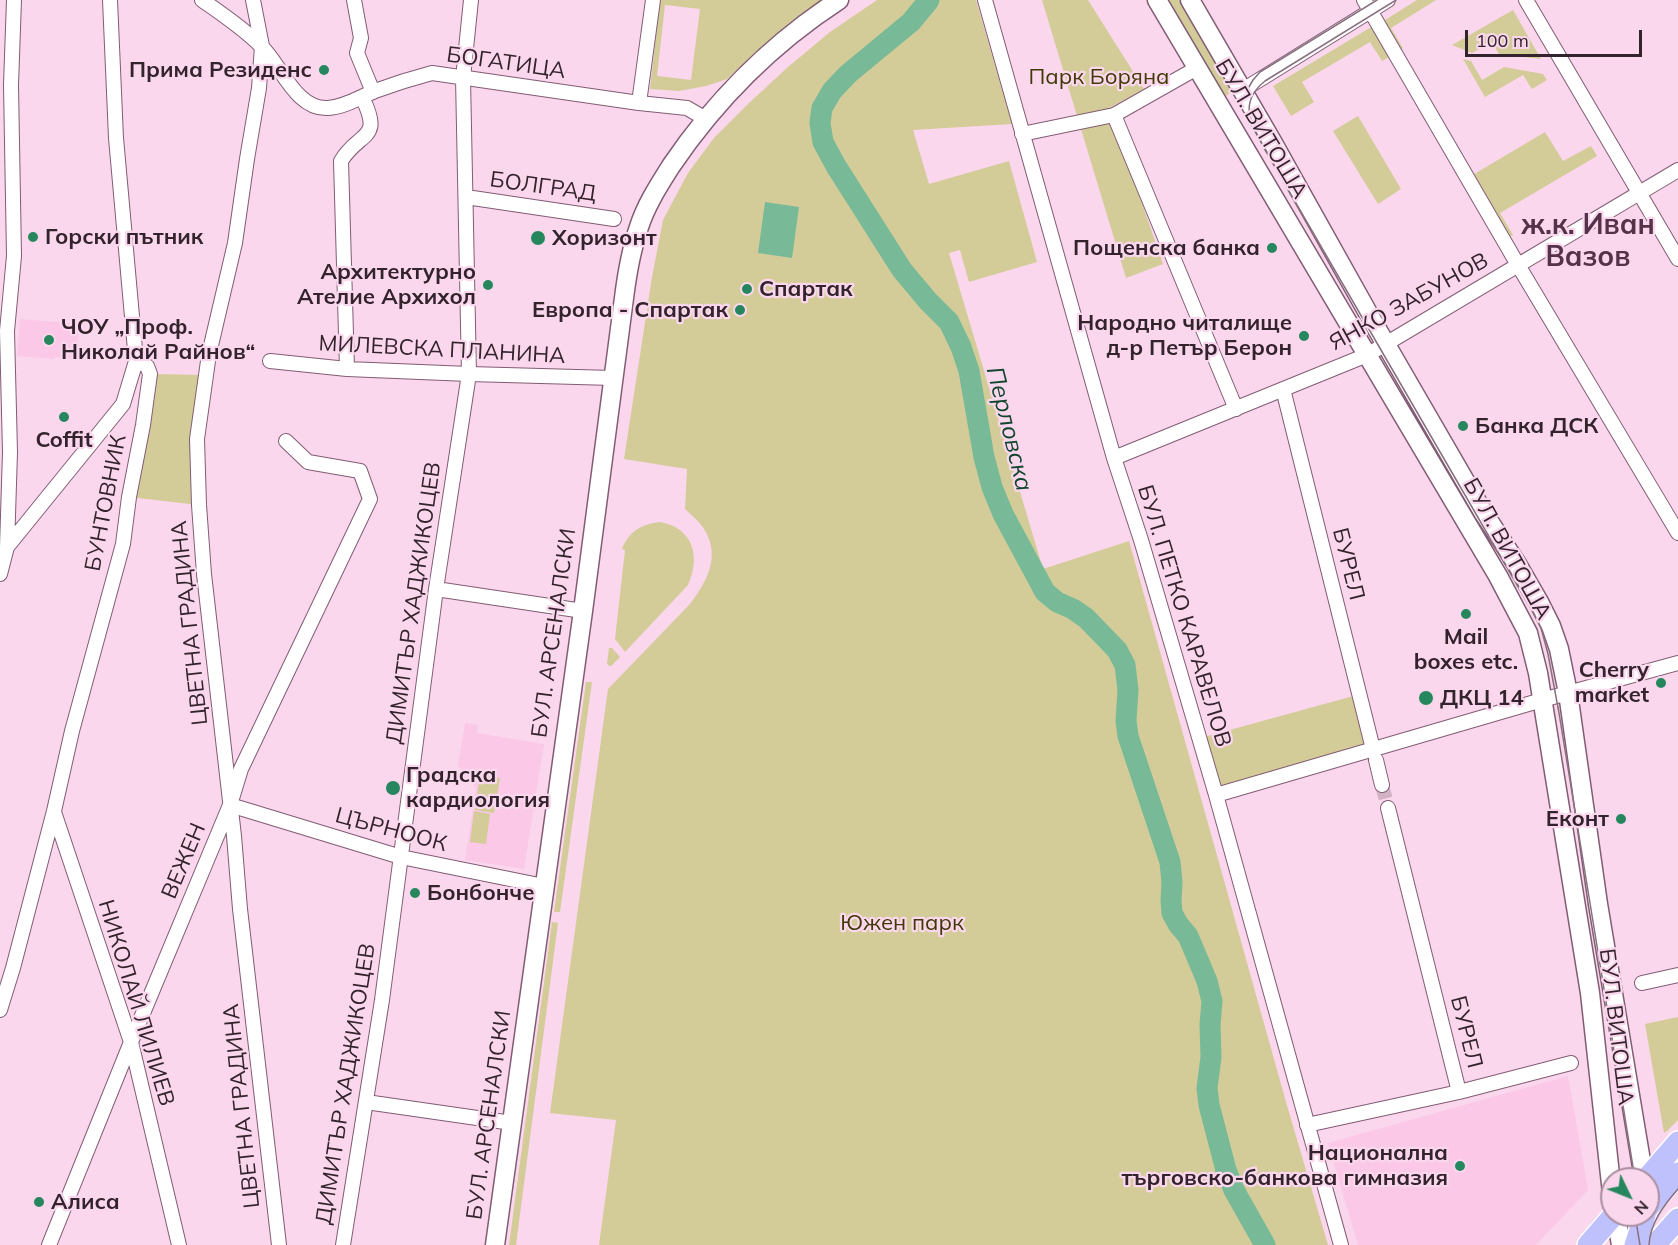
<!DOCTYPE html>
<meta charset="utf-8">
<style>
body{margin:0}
#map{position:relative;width:1678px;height:1245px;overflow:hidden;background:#fad7ec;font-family:Mulish,sans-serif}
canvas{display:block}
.north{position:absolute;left:1600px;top:1167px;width:60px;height:60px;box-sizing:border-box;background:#fad7ec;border:2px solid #aa8fa0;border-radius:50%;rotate:133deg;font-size:16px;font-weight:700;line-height:24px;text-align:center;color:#33232d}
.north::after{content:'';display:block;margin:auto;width:21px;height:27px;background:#26865e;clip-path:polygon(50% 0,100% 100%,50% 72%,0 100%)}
.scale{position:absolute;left:1465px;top:30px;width:177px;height:27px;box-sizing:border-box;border:3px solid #33232d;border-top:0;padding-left:8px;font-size:18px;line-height:21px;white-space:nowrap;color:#33232d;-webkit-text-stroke:4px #fad7ec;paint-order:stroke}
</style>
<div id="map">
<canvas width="1678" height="1245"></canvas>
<div class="north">N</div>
<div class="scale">100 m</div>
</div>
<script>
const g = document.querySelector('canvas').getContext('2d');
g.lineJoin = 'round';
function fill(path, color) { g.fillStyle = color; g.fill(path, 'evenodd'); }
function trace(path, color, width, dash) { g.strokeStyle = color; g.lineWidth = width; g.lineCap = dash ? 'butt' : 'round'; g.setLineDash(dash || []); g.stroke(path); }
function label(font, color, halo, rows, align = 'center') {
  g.font = font + ' Mulish,sans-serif'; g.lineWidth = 4.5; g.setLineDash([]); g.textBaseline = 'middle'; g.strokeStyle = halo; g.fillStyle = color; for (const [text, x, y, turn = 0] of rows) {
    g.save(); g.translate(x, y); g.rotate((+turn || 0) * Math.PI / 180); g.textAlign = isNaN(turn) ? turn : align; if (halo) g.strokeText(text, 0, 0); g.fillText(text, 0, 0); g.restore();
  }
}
fill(new Path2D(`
 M20,319L80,324L77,359L55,357L54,359L17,356Z
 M465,723L478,725L477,733L544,744L524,869L465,860L476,788L458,765Z
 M1568,1076L1588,1190L1536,1245H1358L1328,1143Z`), '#fbc8e8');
fill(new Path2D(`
 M660,0H824L790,24L727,79L706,86L679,91L650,89ZM665,5L700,9L691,80L657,76Z
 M877,0H976L1012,124L913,130L929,184L1009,161L1037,262L969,282L960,250L949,253L1043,569L1129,541L1286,1102L1328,1245H599L616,1120L550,1113L608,689L690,604C708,580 722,554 702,526C697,520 691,514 685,509L687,469L624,459L652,277L663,220L688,173L714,138L748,104L788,67L830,32Z
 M1042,0H1088L1144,89L1109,108L1163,264L1126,278Z
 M1163,0H1185L1236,90L1220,99Z
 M1417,0H1436L1391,28L1403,48L1399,51L1382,22Z
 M1513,10L1541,59L1499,54L1492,42L1472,53L1452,45Z
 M1373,26L1391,56L1382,61L1370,42L1302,82L1314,102L1291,116L1273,86Z
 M1463,59L1471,61L1482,80L1504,67L1543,74L1547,80L1532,89L1523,75L1485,97Z
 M1358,116L1401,189L1378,204L1333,131Z
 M1545,132L1563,161L1591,146L1597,156L1500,213L1513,235L1508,238L1471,176Z
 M150,374L207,375L199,505L129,497Z
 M660,522C693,528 701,556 688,585L625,652L615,639L625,550L622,549C629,531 642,524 660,522Z
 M609,648H612L620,657L611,666H609L607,663Z
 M586,682H592L560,912H554Z
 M1357,695L1371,747L1218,789L1204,737Z
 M480,775L500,778L494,813L475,810Z
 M474,811L490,814L486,844L470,842Z
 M552,922L558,923L516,1245H509Z
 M1678,1017V1120L1667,1131L1664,1133L1645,1024Z`), '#d3cc98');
fill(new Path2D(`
 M765,202L799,207L792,258L758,253Z`), '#78b998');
trace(new Path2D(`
 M929,0L911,22L848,74L832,91L822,108L820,123L823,142L836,166L902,270L928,301L949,322L961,347L969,371L984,457L992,487L1003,514L1045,592L1057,602L1073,609L1086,618L1117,650L1125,665L1128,690L1126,721L1128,736L1170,862L1172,882L1171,901L1172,913L1178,924L1188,936L1207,981L1212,1001L1210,1025L1211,1057L1207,1088L1209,1105L1226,1170L1234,1190L1265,1245`), '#78b998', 21);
trace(new Path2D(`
 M1382,785L1388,808`), '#d2b3c6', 14, [14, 7]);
const street = new Path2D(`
 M202,0C222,14 243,28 260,45C281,64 295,110 328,108C345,107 360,97 375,91C394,84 413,78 432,73L639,103L687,108L706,119
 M253,0L262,46L259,88L247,159L235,243L209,354L197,439L199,505L204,574L234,836L240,909L279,1245
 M354,0L361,38L357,53L373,92
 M985,0L1114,458L1141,540L1216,795L1341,1245
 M1364,0L1518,265L1678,533
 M1526,0L1678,259
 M1243,90L1388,0
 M639,103L653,0
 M1114,115L1236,409
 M1022,134L1114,115L1197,68
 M466,197L614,219
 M270,361L347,369L469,374L613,378
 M347,369L341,161C359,131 384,141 362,97
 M1283,389L1373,749
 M1114,458L1367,355L1678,170
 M7,547L123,404L136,361
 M0,574L7,547L10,452L7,331L14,256L11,85L14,0
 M436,589L583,611
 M1376,760L1382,785
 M1216,795L1542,700L1678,663
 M230,805L401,857L544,886
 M1388,808L1459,1092
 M54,812L131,1042L179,1245
 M1642,983L1678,975
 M0,1010L13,968L54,811L72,731L123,544L129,497L143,425L150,374L147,366L136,361L116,138L110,0
 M366,1102L512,1123
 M1307,1125L1459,1092L1571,1063
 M49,1245L131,1042L230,805L241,769L370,499L360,471L308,462L286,441
 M343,1245L382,1000L436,589L469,374L463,78L471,0`);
const secondary = new Path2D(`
 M1157,0L1498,576L1528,633L1538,673L1590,993L1612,1193
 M1190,0L1273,143L1377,329L1483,512L1517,564L1539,602L1551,626L1559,649L1568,693L1598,904L1644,1179
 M1616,1215L1621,1245
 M495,1245L583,611L624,298C627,274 631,250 639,227C646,205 659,185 671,166C715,101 773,43 839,0`);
const primary = new Path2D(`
 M1646,1179L1678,1142
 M1648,1208L1678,1173
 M1588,1245L1614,1215
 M1635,1245L1645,1215
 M1655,1245L1678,1219`);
trace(street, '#825c74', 16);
trace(secondary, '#825c74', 21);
trace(primary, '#fff', 24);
trace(street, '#fff', 14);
trace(secondary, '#fff', 18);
trace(primary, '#bfc1fd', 21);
trace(new Path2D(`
 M1396,0L1265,81C1238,103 1251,122 1264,148L1531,609L1541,628L1548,654L1559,713L1635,1179
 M1246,92L1253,80L1260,72L1377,0
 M1635,1215L1640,1245
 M1649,1245C1650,1223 1664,1205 1678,1189`), '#88707f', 1.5);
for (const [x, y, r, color] of [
 [324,70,6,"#26865e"],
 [33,237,6,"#26865e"],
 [538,238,8,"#26865e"],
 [1272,248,6,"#26865e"],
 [488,285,6,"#26865e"],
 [747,289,6,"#26865e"],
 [740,310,6,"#26865e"],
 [1304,336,6,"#26865e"],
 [49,340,6,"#26865e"],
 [64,417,6,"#26865e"],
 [1463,426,6,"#26865e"],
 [1466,614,6,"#26865e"],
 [1661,683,6,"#26865e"],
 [1426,698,8,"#26865e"],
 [393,788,8,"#26865e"],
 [1621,819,6,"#26865e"],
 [415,893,6,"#26865e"],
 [1460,1166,6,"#26865e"],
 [39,1202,6,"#26865e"]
]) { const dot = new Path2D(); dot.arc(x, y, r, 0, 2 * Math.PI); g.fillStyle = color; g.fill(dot); trace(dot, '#fad7ec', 2); }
label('22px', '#33232d', '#fad7ec', [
 ["БОГАТИЦА",506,63,8],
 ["БУЛ. ВИТОША",1261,129,59],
 ["БОЛГРАД",543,187,8],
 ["ЯНКО ЗАБУНОВ",1409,302,-29],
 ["МИЛЕВСКА ПЛАНИНА",442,350,3],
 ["БУНТОВНИК",106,503,-79],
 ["БУЛ. ВИТОША",1507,549,61],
 ["БУРЕЛ",1348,564,76],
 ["ДИМИТЪР ХАДЖИКОЦЕВ",414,603,-82],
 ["БУЛ. ПЕТКО КАРАВЕЛОВ",1184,616,73],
 ["ЦВЕТНА ГРАДИНА",190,623,-96],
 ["БУЛ. АРСЕНАЛСКИ",554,633,-82],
 ["ЦЪРНООК",391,830,15],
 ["ВЕЖЕН",184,861,-67],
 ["НИКОЛАЙ ЛИЛИЕВ",136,1003,73],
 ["БУЛ. ВИТОША",1616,1027,83],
 ["БУРЕЛ",1466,1032,76],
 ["ДИМИТЪР ХАДЖИКОЦЕВ",346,1084,-81],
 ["ЦВЕТНА ГРАДИНА",242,1106,-96],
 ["БУЛ. АРСЕНАЛСКИ",489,1115,-82]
]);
label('bold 22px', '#33232d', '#fad7ec', [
 ["Прима Резиденс",312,70,"right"],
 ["Горски пътник",45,237],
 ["Хоризонт",552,238],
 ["Пощенска банка",1260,248,"right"],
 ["Архитектурно",476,272,"right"],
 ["Ателие Архихол",476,297,"right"],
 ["Спартак",759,289],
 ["Европа - Спартак",728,310,"right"],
 ["Народно читалище",1292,323,"right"],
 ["д-р Петър Берон",1292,348,"right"],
 ["ЧОУ „Проф.",61,327],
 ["Николай Райнов“",61,352],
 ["Банка ДСК",1475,426],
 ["Coffit",64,440,"center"],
 ["Mail",1466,637,"center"],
 ["boxes etc.",1466,662,"center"],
 ["Cherry",1649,670,"right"],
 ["market",1649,695,"right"],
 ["ДКЦ 14",1440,698],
 ["Градска",406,775],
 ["кардиология",406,800],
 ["Еконт",1609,819,"right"],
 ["Бонбонче",427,893],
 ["Национална",1448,1153,"right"],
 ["търговско-банкова гимназия",1448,1178,"right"],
 ["Алиса",51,1202]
], 'left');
label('22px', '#403906', '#fad7ec', [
 ["Парк Боряна",1099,77],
 ["Южен парк",902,923]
]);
label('italic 24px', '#10452e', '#fad7ec', [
 ["Перловска",1009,429,76]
]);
label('bold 28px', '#553249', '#fad7ec', [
 ["ж.к. Иван",1588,226],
 ["Вазов",1588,258]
]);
</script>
